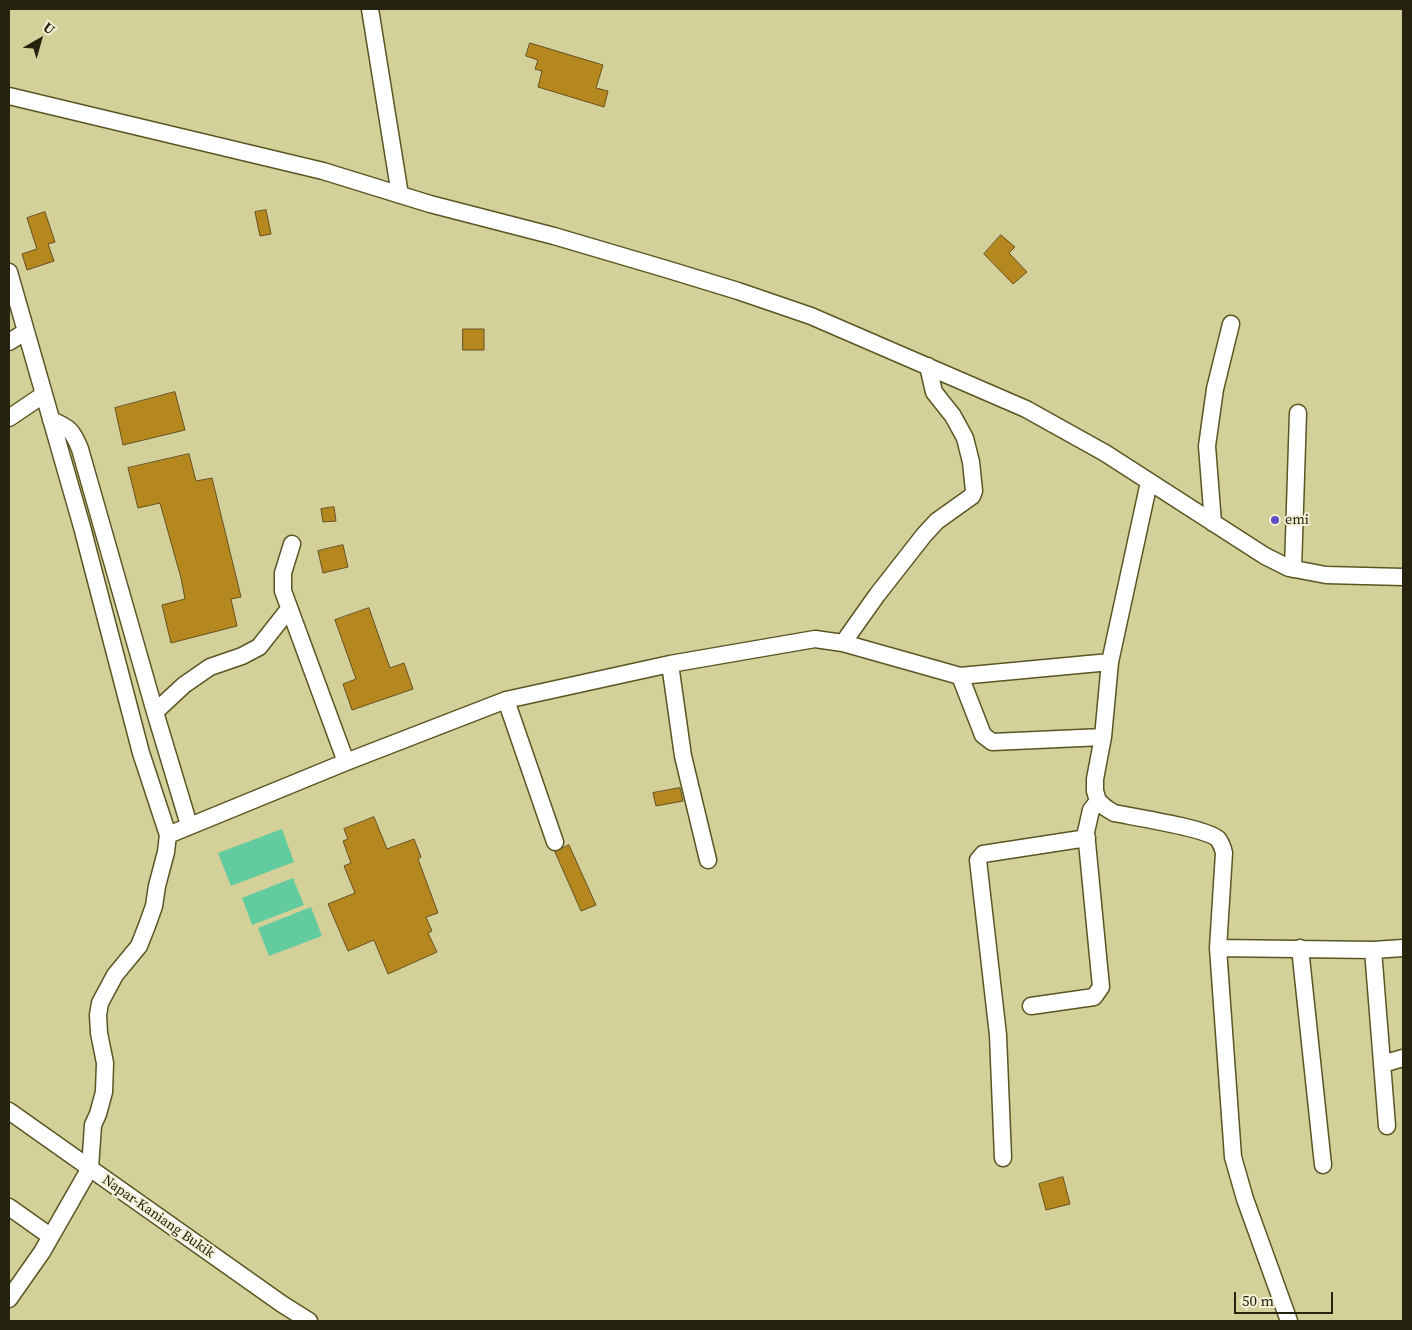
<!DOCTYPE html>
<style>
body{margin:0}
#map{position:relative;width:1412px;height:1330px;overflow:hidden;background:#d4d099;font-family:"Source Serif 4",serif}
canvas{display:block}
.frame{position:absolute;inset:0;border:10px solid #25230e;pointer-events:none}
.north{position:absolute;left:15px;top:15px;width:50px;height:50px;-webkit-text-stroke:4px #f1efd4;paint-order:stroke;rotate:38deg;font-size:14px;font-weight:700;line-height:20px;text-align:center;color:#25230e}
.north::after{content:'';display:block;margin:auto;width:18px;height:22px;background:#25230e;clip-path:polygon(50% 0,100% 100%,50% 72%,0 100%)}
.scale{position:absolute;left:1234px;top:1292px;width:99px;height:22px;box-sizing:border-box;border:2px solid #25230e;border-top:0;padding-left:6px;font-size:15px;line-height:18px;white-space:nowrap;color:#25230e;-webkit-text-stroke:4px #f1efd4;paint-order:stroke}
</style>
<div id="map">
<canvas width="1412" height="1330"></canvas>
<div class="frame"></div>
<div class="north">U</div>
<div class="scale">50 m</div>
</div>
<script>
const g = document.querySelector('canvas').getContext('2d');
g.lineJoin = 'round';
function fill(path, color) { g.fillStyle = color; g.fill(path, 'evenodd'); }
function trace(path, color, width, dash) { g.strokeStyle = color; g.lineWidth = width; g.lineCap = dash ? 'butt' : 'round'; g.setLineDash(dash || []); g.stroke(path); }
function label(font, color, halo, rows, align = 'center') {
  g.font = font + ' "Source Serif 4",serif'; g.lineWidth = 4; g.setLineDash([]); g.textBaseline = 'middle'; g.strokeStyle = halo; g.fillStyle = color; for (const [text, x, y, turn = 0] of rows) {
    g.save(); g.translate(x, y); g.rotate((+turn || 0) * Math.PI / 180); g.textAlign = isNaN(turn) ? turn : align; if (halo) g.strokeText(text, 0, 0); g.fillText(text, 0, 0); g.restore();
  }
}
fill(new Path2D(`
 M282,829L294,862L231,886L218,853Z
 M293,878L304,905L252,925L242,898Z
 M311,907L322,936L269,956L258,928Z`), '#63cc9f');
const building = new Path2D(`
 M530,43L603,65L596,88L608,91L604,107L538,87L542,71L535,69L538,60L526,56Z
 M266,210L271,234L260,236L255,212Z
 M45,212L55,242L48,244L54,261L27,270L22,254L37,249L27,218Z
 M1001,235L1015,247L1009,253L1027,272L1013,284L984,254Z
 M463,329H484V350H463Z
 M175,392L185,430L123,445L115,408Z
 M189,454L196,481L212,478L241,597L231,599L237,626L171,643L162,605L185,599L181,578L160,503L138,508L128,468Z
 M334,507L336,521L323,522L321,509Z
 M343,545L348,567L323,573L318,551Z
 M369,608L390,668L404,663L413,689L352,710L343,684L356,679L335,620Z
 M680,788L683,801L656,806L653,793Z
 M374,817L387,849L414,839L421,857L418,859L438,913L426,917L432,931L428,933L437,952L388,974L374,940L348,951L328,904L355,893L344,866L351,863L343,841L348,839L344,829Z
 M569,845L596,905L581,911L555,852Z
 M1063,1177L1070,1204L1046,1210L1039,1184Z`);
fill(building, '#b4881e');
trace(building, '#675020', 1);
const minor = new Path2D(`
 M370,9L400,195
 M9,96L323,171L430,204L554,236L666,269L738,291L811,316L1026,409L1105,453L1265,556L1289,568L1326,575L1403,577
 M9,272L82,527L141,753L168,835L166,852L157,886L154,906L148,923L139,946L115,975L100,1003L98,1015L99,1033L105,1063L104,1092L98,1114L93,1125L90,1168L42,1252L9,1299
 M9,342L25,332
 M9,418L43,395
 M51,420C69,427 73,431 80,449L155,712L189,825
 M1149,482L1110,662L1103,737L1095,779V791L1098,801L1106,808L1114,813C1134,817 1206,828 1218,839C1221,843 1223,848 1224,853L1218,948L1233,1157L1245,1199L1289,1321
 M1213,523L1207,446L1215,389L1231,324
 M292,544L283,573V591L346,762
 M1293,569L1298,413
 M843,643L877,595L924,535L937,521L972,496L974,491L971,462L965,438L953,416L934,392L928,366
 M670,664L683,756L708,860
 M960,676L983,735L992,742L1103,737
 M506,700L555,842
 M155,712L184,685L210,667L242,656L259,647L289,609
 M168,835L346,762L506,700L670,664L815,639L843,643L960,676L1110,662
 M1218,948L1373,950L1403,948
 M1300,948L1323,1165
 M1373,950L1387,1126
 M1031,1006L1094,997L1101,987L1086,832L1091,810L1098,801
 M1382,1064L1403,1058
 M9,1111L282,1304L309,1321
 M1003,1158L998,1035L978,860L983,854L1087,838
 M9,1207L50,1236`);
trace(minor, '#5a5522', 19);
trace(minor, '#fff', 16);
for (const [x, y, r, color] of [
 [1275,520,5,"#5d4ec6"]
]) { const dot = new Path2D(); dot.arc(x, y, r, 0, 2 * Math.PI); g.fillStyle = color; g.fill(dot); trace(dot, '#f1efd4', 2); }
label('14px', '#25230e', '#f1efd4', [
 ["emi",1285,520]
], 'left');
label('14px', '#25230e', '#f1efd4', [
 ["Napar-Kaniang Bukik",158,1217,35]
]);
</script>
